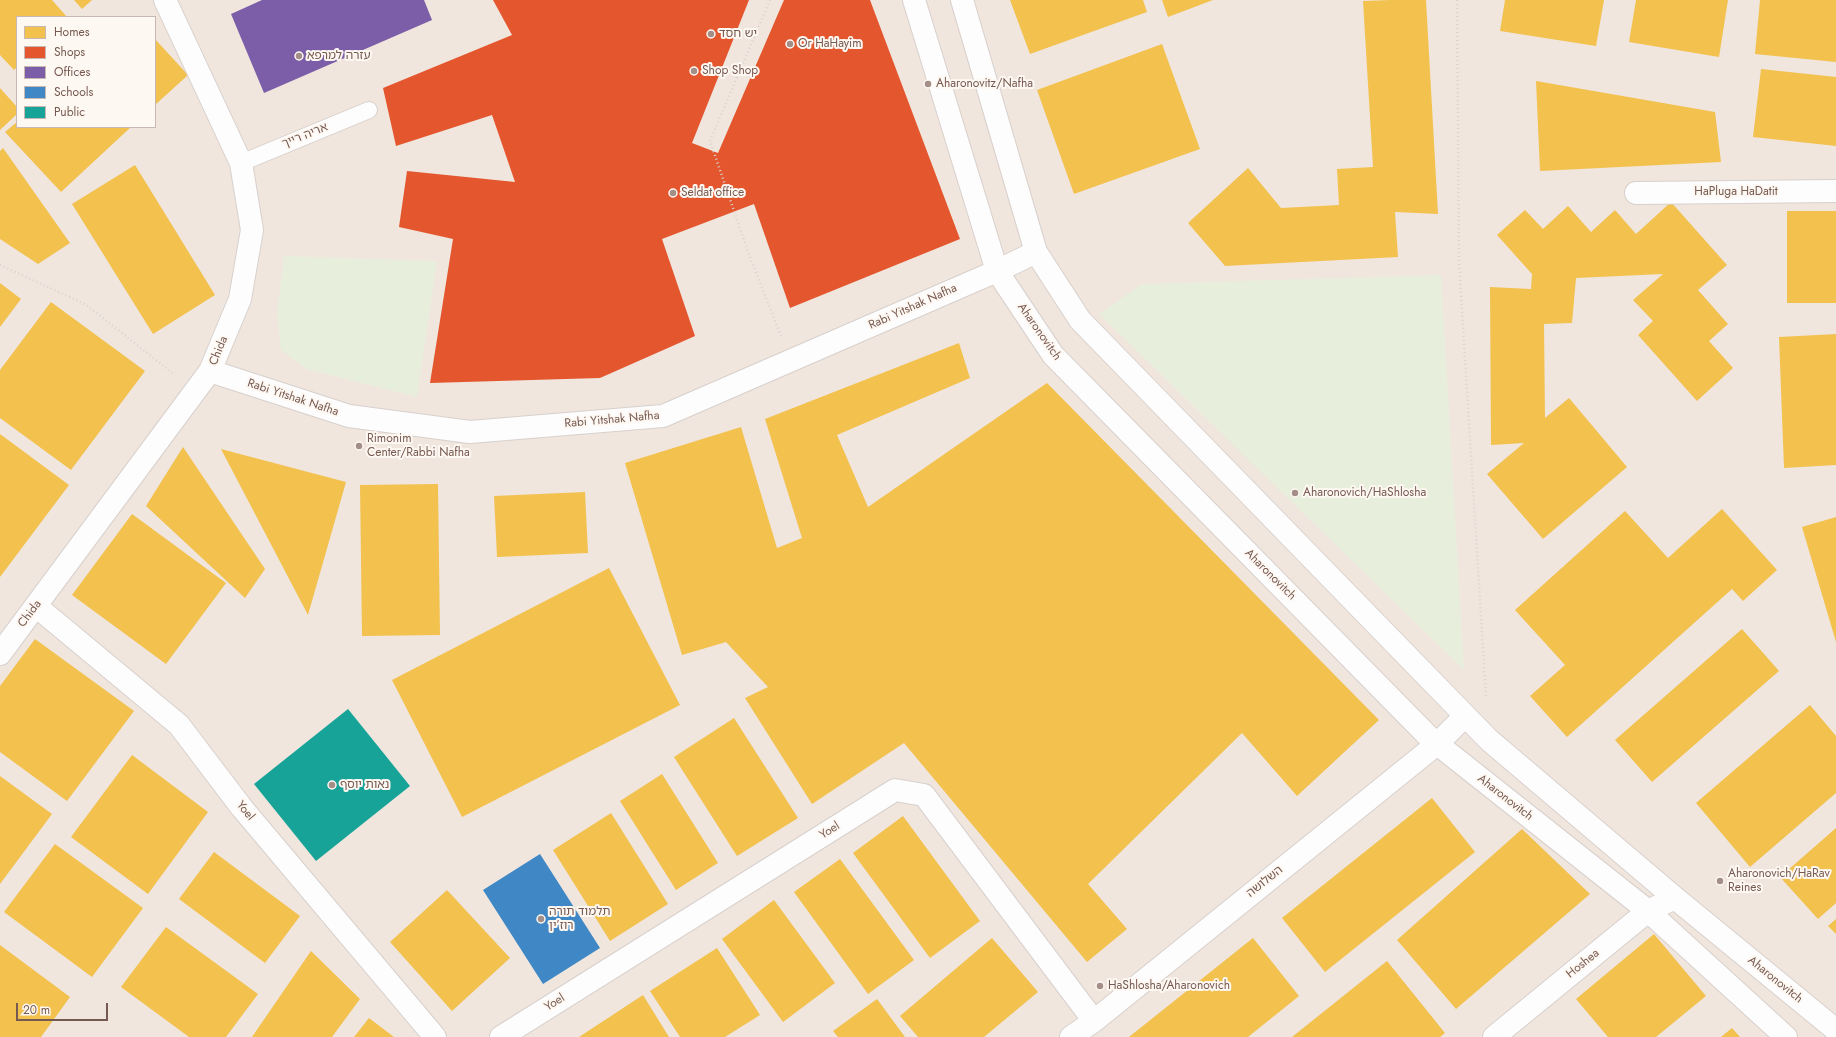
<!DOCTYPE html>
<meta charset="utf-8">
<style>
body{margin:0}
#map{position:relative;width:1836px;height:1037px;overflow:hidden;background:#f8f4f0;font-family:Jost,sans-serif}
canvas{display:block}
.legend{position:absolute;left:16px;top:16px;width:140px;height:112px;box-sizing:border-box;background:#fef8f3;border:1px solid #c8b8b2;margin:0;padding:5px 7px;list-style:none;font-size:12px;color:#765950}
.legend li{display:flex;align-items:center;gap:8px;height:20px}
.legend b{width:20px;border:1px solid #c8b8b2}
.scale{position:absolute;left:16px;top:1003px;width:92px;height:18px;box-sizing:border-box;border:2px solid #765950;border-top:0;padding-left:5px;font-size:12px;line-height:14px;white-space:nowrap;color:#765950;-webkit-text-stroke:3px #fef8f3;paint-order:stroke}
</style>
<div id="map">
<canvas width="1836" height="1037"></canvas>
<ul class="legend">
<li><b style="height:11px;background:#f2c14e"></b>Homes</li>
<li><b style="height:11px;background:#e4572e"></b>Shops</li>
<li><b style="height:11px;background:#7b5ea7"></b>Offices</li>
<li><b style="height:11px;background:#3f88c5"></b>Schools</li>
<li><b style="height:11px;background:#17a398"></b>Public</li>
</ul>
<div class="scale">20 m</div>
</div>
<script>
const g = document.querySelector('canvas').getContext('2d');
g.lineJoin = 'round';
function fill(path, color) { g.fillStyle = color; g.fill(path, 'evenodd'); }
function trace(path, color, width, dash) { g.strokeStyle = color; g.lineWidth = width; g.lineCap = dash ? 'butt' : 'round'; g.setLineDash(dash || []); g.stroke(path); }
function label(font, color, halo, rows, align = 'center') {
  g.font = font + ' Jost,"Noto Sans Hebrew",sans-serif'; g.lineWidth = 4; g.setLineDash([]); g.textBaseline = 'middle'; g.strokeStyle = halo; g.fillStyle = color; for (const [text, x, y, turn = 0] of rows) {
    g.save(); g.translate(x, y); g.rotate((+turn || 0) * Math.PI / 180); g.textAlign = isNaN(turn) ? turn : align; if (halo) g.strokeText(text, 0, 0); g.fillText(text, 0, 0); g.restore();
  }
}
fill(new Path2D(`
 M0,0H1836V1037H0ZM17,17H155V127H17Z`), '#f0e6de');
fill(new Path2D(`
 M284,256L437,261L417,397L306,369L281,350L277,315Z
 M1441,275L1464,670L1099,314L1142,284Z`), '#e8eedc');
fill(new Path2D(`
 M0,0H52L67,17H17V67L14,70L0,55Z
 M74,0H92L82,9Z
 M1010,0H1143L1147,12L1030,54Z
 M1162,0H1213L1168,17Z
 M1391,0H1426L1438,214L1395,212L1398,257L1225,266L1188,223L1248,168L1281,208L1339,205L1337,169L1373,167L1363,1Z
 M1505,0H1604L1596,46L1500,31Z
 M1636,0H1728L1719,57L1629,42Z
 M1760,0H1836V62L1755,54Z
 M155,39L188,75L155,105Z
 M1162,44L1200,149L1074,194L1037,90Z
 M1761,69L1836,77V146L1753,137Z
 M1536,81L1715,112L1721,162L1540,171Z
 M0,88L17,107V114L0,130Z
 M17,122V127H131L61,192L5,132Z
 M3,148L70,243L38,264L0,239V151Z
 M135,165L215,295L153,334L72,204Z
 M1671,202L1727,265L1698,290L1728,324L1709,341L1733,368L1697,401L1638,335L1653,321L1633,300L1663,274L1576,278L1572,323L1544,324L1545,418L1569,398L1627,467L1543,539L1487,474L1524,443L1491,445L1490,287L1531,289L1532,274L1497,235L1525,210L1543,229L1568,206L1591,232L1615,210L1636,234Z
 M1787,211H1836V303H1787Z
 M0,283L21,299L0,327Z
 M51,302L145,371L71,470L0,418V370Z
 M1836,334V465L1784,468L1779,337Z
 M959,343L970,378L837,435L868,507L1047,383L1379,720L1297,796L1242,733L1088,884L1127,929L1087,962L904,743L812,804L745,698L768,687L726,642L682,655L625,463L741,427L777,548L802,538L765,419Z
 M0,434L69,485L0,577Z
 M183,447L265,569L245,598L146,506Z
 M221,449L346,482L308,615Z
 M438,484L440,635L362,636L360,485Z
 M585,492L588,553L497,557L494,496Z
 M1722,509L1777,570L1743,601L1732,589L1567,737L1530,696L1565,665L1515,610L1625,511L1668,558Z
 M132,514L226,583L166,664L72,595Z
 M1836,517V642L1802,527Z
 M609,568L680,705L462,817L392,680Z
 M1742,629L1779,671L1652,782L1615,740Z
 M35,639L134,711L67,801L0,752V686Z
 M1810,705L1836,736V793L1750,867L1696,803Z
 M734,718L798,818L737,856L674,757Z
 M132,755L208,812L148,894L71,837Z
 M662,774L718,863L676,890L620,801Z
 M0,776L52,814L0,884Z
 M1432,798L1475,852L1325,972L1282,918Z
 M611,813L668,904L610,941L553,850Z
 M903,816L980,921L930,958L853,853Z
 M1836,828V903L1818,919L1780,877Z
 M1522,829L1590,894L1456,1009L1397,940Z
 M55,844L143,908L92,977L4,912Z
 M214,852L300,916L265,963L179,899Z
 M840,859L914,960L868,994L794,892Z
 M447,890L510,958L452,1011L390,942Z
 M774,900L835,983L783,1022L722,939Z
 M1836,919V934L1828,926Z
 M166,927L258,994L226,1037H189L121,987Z
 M1654,934L1706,996L1656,1037H1608L1576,999Z
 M992,938L1038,992L984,1037H918L900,1016Z
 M1253,938L1299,996L1248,1037H1129Z
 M0,945L70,997L41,1037H0Z
 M717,948L760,1015L725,1037H680L650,991Z
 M311,951L360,999L332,1037H252Z
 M1387,961L1445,1033L1440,1037H1292Z
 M643,995L669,1037H579Z
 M877,999L905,1037H838L833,1031Z
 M369,1018L394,1037H354Z
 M1732,1028L1740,1037H1721Z`), '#f2c14e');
fill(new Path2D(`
 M493,0H749L692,143L718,153L784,0H870L960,239L790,308L754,204L662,239L695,336L600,378L430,383L453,239L399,227L407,171L515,182L492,115L396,146L383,88L512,35Z`), '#e4572e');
fill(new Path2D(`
 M262,0H424L432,20L264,93L231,14Z`), '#7b5ea7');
fill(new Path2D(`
 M540,854L600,948L543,984L483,890Z`), '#3f88c5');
fill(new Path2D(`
 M348,709L410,786L316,861L254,784Z`), '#17a398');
const lane = new Path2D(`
 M241,163L369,110`);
const street = new Path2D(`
 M1636,193L1836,191
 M210,371L349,416L470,432L663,416L997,271L1036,252
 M36,606L179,725L242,808L435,1037
 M0,654L210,371L240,299L252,230L241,163L165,0
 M501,1037L895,790L924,795L1094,1021
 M1071,1037L1094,1021L1437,744L1465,716
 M1494,1037L1648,911L1675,898`);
const secondary = new Path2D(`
 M914,0L997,271L1053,355L1431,739L1648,911L1786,1037
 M962,0L1036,252L1080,320L1489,740L1675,898L1836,1030`);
trace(lane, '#d7d0cc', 18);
trace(street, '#d7d0cc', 24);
trace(secondary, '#d8d0cc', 24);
trace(new Path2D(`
 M770,0L710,141L751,260L781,336
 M1457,0L1459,262L1486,697
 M0,265L85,304L175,375`), '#dad3d0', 2.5, [1, 3]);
trace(lane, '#fefdfd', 16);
trace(street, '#fefdfd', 22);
trace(secondary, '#fefdfd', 22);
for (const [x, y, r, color] of [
 [711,34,4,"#a48f88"],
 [790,44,4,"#a48f88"],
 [299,56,4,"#a48f88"],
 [694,71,4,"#a48f88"],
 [928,84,4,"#a48f88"],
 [673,193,4,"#a48f88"],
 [359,446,4,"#a48f88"],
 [1295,493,4,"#a48f88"],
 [332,785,4,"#a48f88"],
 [1720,881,4,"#a48f88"],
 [541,919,4,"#a48f88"],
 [1100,986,4,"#a48f88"]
]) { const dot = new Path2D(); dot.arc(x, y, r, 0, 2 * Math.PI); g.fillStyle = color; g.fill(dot); trace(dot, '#fef8f3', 1.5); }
label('12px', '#765950', '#fef8f3', [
 ["יש חסד",719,34],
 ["Or HaHayim",798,44],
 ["עזרה למרפא",307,56],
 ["Shop Shop",702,71],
 ["Aharonovitz/Nafha",936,84],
 ["Seldat office",681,193],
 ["Rimonim",367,439],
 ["Center/Rabbi Nafha",367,453],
 ["Aharonovich/HaShlosha",1303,493],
 ["נאות יוסף",340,785],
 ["Aharonovich/HaRav",1728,874],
 ["Reines",1728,888],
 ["תלמוד תורה",549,912],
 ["רוז’ין",549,926],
 ["HaShlosha/Aharonovich",1108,986]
], 'left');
label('12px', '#765950', '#fef8f3', [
 ["אריה רייך",305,136,-22],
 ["HaPluga HaDatit",1736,192],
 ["Rabi Yitshak Nafha",913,307,-24],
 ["Aharonovitch",1039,332,55],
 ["Chida",219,351,-68],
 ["Rabi Yitshak Nafha",293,398,18],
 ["Rabi Yitshak Nafha",612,420,-5],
 ["Aharonovitch",1270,575,45],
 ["Chida",30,614,-53],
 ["Aharonovitch",1505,798,38],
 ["Yoel",245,811,51],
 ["Yoel",830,831,-32],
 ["השלושה",1265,882,-39],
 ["Hoshea",1583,964,-39],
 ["Aharonovitch",1775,980,39],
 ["Yoel",555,1003,-32]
]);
</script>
